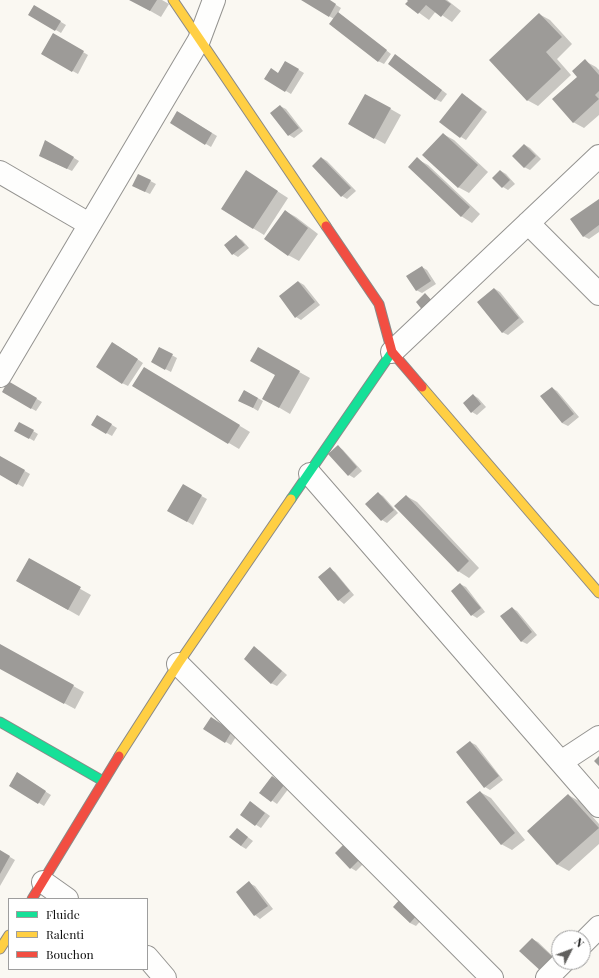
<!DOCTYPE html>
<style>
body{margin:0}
#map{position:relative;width:599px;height:978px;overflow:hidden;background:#faf8f2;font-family:"Playfair Display",serif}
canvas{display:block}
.legend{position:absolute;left:8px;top:898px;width:140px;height:72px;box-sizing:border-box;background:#fff;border:1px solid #9e9e9e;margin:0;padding:5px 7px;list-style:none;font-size:12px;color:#0d0d0d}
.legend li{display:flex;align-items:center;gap:8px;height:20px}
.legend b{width:20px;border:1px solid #9e9e9e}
.north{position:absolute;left:551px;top:930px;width:40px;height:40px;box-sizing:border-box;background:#fff;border:1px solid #9e9e9e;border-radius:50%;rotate:48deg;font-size:11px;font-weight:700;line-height:16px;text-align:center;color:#0d0d0d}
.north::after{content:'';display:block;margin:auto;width:14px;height:18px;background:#605f5d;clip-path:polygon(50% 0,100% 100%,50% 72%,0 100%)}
</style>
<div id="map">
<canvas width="599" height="978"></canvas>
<ul class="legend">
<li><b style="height:5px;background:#16e098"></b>Fluide</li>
<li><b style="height:5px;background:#ffcf43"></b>Ralenti</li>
<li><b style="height:5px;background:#f24e42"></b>Bouchon</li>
</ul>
<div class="north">N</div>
</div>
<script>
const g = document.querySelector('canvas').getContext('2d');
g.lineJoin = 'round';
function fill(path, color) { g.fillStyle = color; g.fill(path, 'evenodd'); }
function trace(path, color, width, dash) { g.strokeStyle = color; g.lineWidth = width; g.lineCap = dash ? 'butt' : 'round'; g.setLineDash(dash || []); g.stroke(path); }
fill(new Path2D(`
 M131,0H162L169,4L161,17Z
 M303,0H328L341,8L338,13L391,54L384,64L378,61L334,19Z
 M408,0H447L461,11L452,22L436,11L429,20L407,4L410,1Z
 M34,6L66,25L61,33L29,14Z
 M539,14L550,20L572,44L557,59L571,75L538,106L527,100Z
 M53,34L88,55L78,74L42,54Z
 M396,55L447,94L441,102L435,99Z
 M585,61L596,67L599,70V115L584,128L573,122L579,77Z
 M285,62L304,73L291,94L266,79L278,74Z
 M366,95L401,115L385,144L349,124Z
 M467,97L487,112L466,140L461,137Z
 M280,106L286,109L303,131L294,138L289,135L272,113Z
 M178,112L217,136L211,147L171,123Z
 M443,134L454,140L488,172L469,193L458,187Z
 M46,141L79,161L72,171L46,159Z
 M525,145L530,148L541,159L530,170L524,167Z
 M322,158L327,161L356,191L347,199L342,196Z
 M417,159L428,165L480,214L472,223L461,216Z
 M501,171L506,174L515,184L508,190L503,187L494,178Z
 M139,175L156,184L150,194L139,189Z
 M257,178L288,198L264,235L222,209Z
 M599,200V232L589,239L583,236Z
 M285,211L296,217L318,234L299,261L288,255Z
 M236,237L242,240L249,248L238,257L233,254Z
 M422,267L427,270L436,284L422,293L416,290Z
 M299,282L304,285L320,305L301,320L296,317Z
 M495,289L500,292L524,322L508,335L502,332Z
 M118,346L143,363L128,386L122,383Z
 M159,348L177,358L171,372L152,362Z
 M258,349L310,378L290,414L263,398L276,375Z
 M144,368L250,432L239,449L133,386Z
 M8,382L42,402L36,411L3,392Z
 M552,388L557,391L579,417L568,426L562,423Z
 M245,391L263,401L258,411L240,400Z
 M473,395L478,398L486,407L477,415L472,412Z
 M97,416L117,428L112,436L92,425Z
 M20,423L38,434L34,441L16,430Z
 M338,446L343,450L362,471L354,478L349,475Z
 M0,457L30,474L23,487L0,474Z
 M183,486L207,499L193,525L169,511Z
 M378,493L383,496L398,513L387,523L382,520L367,504Z
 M406,496L417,502L479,568L469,578L458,571Z
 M29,560L91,595L79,616L17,581Z
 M330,569L335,572L354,595L344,604L339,600Z
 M460,584L466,587L485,612L477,618L472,615L452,591Z
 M512,608L517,611L537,635L527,644L521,641Z
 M0,645L84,692L75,709L0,668Z
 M255,648L260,651L287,675L277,686L271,683Z
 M212,719L237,735L231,745L205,729Z
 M470,742L476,745L503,780L490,790L485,787Z
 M22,777L51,795L44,806L10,785Z
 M273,777L289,788L277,804L261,793Z
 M480,792L491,798L525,840L512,850L501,844Z
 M568,795L579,801L599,824V844L569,871L558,865L528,831Z
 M251,802L270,816L261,828L241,815Z
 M237,829L253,841L246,849L241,846Z
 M348,841L368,859L356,871L351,868Z
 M0,851L15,860L0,886Z
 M249,883L255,886L273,909L260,919L255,915Z
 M394,907L423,918L416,926L410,923Z
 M532,939L538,942L560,963L549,975Z`), '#0003');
fill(new Path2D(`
 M129,0H157L150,11Z
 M301,0H330L336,4L329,17Z
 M407,0H445L451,4L441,17L426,5L418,14L405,4L408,1Z
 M34,5L61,21L55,31L28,15Z
 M338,12L387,50L378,62L329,24Z
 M539,13L562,37L546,52L561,69L527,101L489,60Z
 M53,33L84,51L72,72L41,54Z
 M395,54L442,90L435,100L388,64Z
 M585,59L599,75V91L595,95L599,99L573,123L552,99L577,77L572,71Z
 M285,61L299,69L285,92L264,79L271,68L278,73Z
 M462,93L482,109L460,138L439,122Z
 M365,94L391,108L374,139L348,124Z
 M280,105L299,128L288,136L270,113Z
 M177,111L212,133L205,145L170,123Z
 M443,133L478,165L458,188L422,155Z
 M45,140L74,157L67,169L39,156Z
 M524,144L536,156L524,168L512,156Z
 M321,157L351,188L341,197L312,166Z
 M417,157L470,207L461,217L408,167Z
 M246,170L278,191L253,229L221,209Z
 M500,170L510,180L502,188L492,178Z
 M138,174L151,180L145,192L132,186Z
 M599,199V225L583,237L570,219Z
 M285,210L308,228L288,256L264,239Z
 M236,235L245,245L232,255L224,245Z
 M422,266L431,281L416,291L406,276Z
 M298,281L315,302L295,318L279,296Z
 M494,288L519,318L502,333L477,302Z
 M425,293L434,303L424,312L416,302Z
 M112,342L138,359L122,384L96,367Z
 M159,347L173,354L165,370L151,362Z
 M258,347L300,371L279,408L262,399L275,375L250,361Z
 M144,367L240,425L228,444L132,386Z
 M8,381L37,398L31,409L2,392Z
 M552,387L574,414L562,423L540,396Z
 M244,390L258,398L253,408L238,401Z
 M473,394L481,404L471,413L463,403Z
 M97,415L112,424L106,434L91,425Z
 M19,422L34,430L29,439L14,431Z
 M338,445L357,467L348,476L328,454Z
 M0,456L25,470L17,485L0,475Z
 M183,484L202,495L187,522L167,511Z
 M378,492L394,510L381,521L365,504Z
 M406,495L469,561L458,572L394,506Z
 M29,558L81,587L68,610L16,581Z
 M330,567L350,591L338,601L318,577Z
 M460,583L481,608L471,616L451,591Z
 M512,607L532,632L521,642L500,616Z
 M0,644L74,685L64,704L0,669Z
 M254,646L282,671L271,684L244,659Z
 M211,717L232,731L225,743L203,729Z
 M470,741L499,776L484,788L456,752Z
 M599,756V766L594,761Z
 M17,772L46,791L38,804L9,786Z
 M272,776L284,785L271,802L259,793Z
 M480,791L515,833L501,845L466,802Z
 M568,794L599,828L557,865L527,831Z
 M250,801L265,813L255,826L240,815Z
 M237,828L248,837L241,846L229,837Z
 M348,840L363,856L350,869L335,853Z
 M0,850L10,856L0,874Z
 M249,881L268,906L254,916L236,892Z
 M401,898L418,914L410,923L393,907Z
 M532,938L556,960L543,973L519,951Z`), '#9d9b98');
const street = new Path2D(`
 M0,172L89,224
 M528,223L599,294
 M392,352L599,156
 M0,376L199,40L214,0
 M310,474L599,806
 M178,664L492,978
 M561,762L599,737
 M43,882L67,899
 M583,943L599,927
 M147,957L165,978
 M547,978L563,962`);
const fast = new Path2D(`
 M291,499L392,352
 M0,722L103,781`);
const slow = new Path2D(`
 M173,0L326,226
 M422,387L599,593
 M119,756L178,664L291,499
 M0,949L9,935`);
const jam = new Path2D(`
 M326,226L379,304L392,352L422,387
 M32,899L119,756`);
trace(street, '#949390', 24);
trace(fast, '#8a8987', 11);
trace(slow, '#8a8987', 11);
trace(jam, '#8a8987', 11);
trace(street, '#fefefd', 22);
trace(fast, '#16e098', 9);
trace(slow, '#ffcf43', 9);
trace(jam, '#f24e42', 9);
</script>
